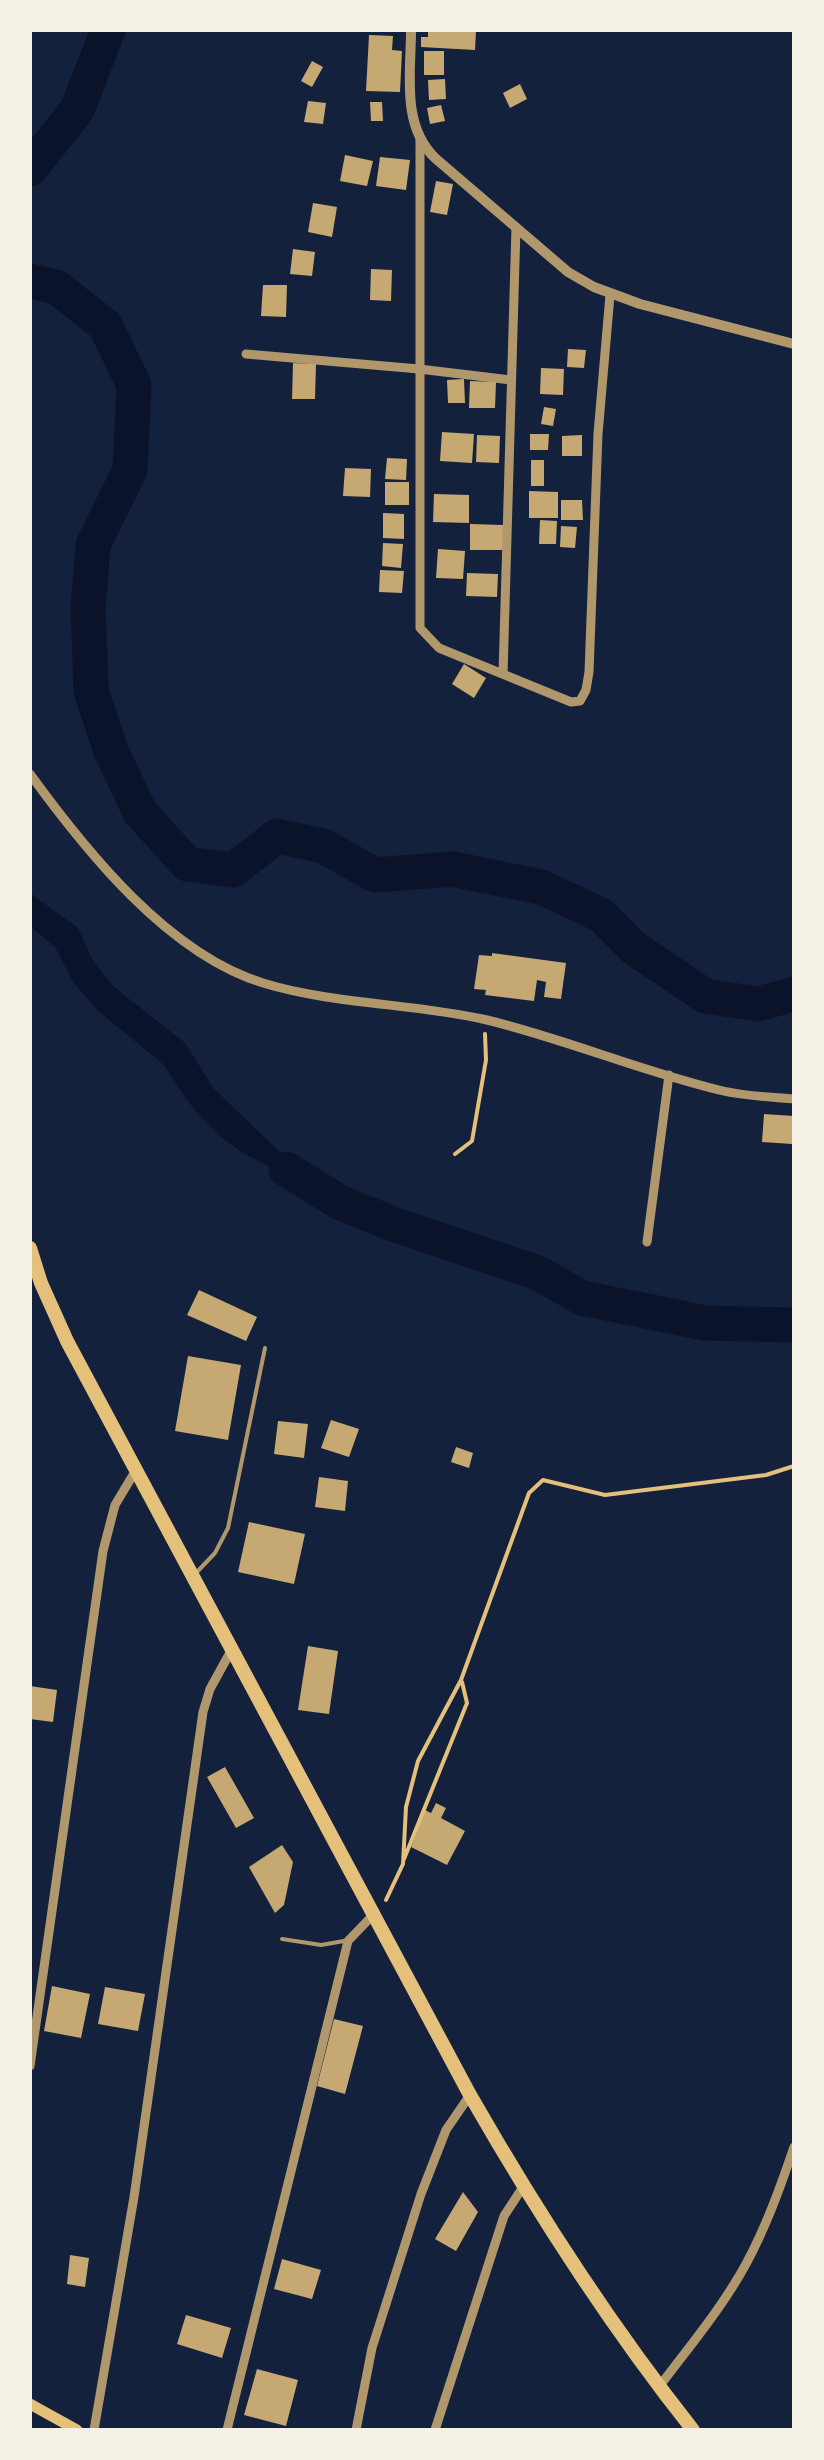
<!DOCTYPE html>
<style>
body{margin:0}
#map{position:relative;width:824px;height:2460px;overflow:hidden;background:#14213d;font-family:"DM Sans",sans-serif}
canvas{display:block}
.frame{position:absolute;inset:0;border:32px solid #f6f1e7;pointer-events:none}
</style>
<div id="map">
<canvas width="824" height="2460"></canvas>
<div class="frame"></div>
</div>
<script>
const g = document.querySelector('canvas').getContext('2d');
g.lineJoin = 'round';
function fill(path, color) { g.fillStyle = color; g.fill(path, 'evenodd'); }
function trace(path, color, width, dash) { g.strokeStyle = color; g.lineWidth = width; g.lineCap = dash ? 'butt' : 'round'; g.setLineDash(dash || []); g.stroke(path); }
fill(new Path2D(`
 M30,893L78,928L93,961L113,986L185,1043L214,1089L325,1195L241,1152L220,1136L195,1111L163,1064L98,1011L73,982L55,947L30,926Z`), '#0b132b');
trace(new Path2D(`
 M30,169L77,110L108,30
 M30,281L56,287L105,325L134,385L130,470L93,545L88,608L91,691L111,751L140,812L187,864L233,870L277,836L323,846L375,875L452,869L541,887L601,915L634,948L705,996L758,1004L794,994
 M286,1169L341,1203L393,1224L538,1273L582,1298L705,1323L794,1325`), '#0b132b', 35);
fill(new Path2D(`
 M428,30L476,31L475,50L421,47V37H428Z
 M369,35L393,36L392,50L402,51L400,92L366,91Z
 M424,51H444V75H424Z
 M312,61L323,67L312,87L301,81Z
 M445,79L446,99L429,100L428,80Z
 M520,84L527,99L510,108L503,93Z
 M308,101L326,103L323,124L304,122Z
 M370,102H382L383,121H371Z
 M441,105L445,121L430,124L427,108Z
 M345,155L373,161L367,186L340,181Z
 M380,157L410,160L406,190L376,186Z
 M436,181L453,184L447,215L430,212Z
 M313,203L337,207L332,237L308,232Z
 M293,249L315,252L312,276L290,274Z
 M371,269L392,270L391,301L370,300Z
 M263,285H287L286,317L261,316Z
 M568,349L586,350L584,368L567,367Z
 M293,363L316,364L315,399H292Z
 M541,368L564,369L563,395L540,394Z
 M464,379L465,403H448L447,380Z
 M470,381L496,382L495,408H469Z
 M544,407L556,409L553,426L541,424Z
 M442,432L474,434L472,463L440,461Z
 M530,434H549L548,450H530Z
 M477,435L500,436L499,463L476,462Z
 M582,435V456H562V436Z
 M387,458L407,459L406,480L385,479Z
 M531,460H544V486H531Z
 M345,468L371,469L370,497L343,496Z
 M385,482H409V505H385Z
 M529,491L558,492V518H529Z
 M434,494L469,495V523L433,522Z
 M561,500H582L583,520H561Z
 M383,513L404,514V539L383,538Z
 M540,520L557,521L556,544H539Z
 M470,524L503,525V550H470Z
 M561,526L577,527L575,548L560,547Z
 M383,543L403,544L401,568L382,566Z
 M438,549L465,551L463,579L436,578Z
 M380,570L404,571L402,593L379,592Z
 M467,573L498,574L497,597L466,596Z
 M464,664L486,678L474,698L452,684Z
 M492,953L566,963L561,999L544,997L546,982L537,980L534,1001L485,995L486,990L474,989L479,955L492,956Z
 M764,1114L794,1116L792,1144L762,1142Z
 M199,1290L257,1317L246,1341L187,1315Z
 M188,1356L241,1365L228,1440L175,1431Z
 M331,1420L359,1429L349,1457L321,1448Z
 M278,1421L308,1424L304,1458L274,1454Z
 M456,1447L473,1453L469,1468L451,1462Z
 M319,1477L348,1481L345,1511L315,1507Z
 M249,1522L305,1534L294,1584L238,1572Z
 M308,1646L338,1651L329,1714L298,1710Z
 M30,1686L57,1690L53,1722L30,1719Z
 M225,1767L254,1818L236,1828L207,1777Z
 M436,1803L446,1808L441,1818L465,1831L447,1865L411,1847L425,1810L431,1813Z
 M282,1845L293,1862L284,1905L275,1913L249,1867Z
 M52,1986L90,1994L81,2038L44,2031Z
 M105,1987L145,1994L138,2031L98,2024Z
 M334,2019L363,2026L345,2094L317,2086Z
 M463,2192L478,2212L456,2251L435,2239Z
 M70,2255L89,2258L85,2287L67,2284Z
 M282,2259L321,2270L312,2299L274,2289Z
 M186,2315L231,2328L222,2358L177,2344Z
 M257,2369L298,2380L286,2426L244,2415Z`), '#c6a872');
trace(new Path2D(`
 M455,1154L472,1141L486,1060L485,1034
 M404,1859L467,1703L462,1682
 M386,1900L403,1864L406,1807L418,1761L461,1680L529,1493L543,1480L605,1495L766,1475L794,1466`), '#e5c07b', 4);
trace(new Path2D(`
 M196,1573L215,1553L228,1528L265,1348
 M282,1939L321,1945L344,1941`), '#b1986c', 4);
trace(new Path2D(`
 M420,140V628L439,648L571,702L580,701L586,690L589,672L598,434L610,295
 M246,354L419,369L511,380
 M503,674L516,227
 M30,774C86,851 168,954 263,983C335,1005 414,1003 487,1020C565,1039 641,1071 719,1090C743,1096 769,1097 794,1099
 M647,1242L669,1075
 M30,2066L103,1551L115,1505L136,1470
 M659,2387C689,2347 722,2308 746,2264C766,2227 780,2188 794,2147
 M94,2430L134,2197L203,1712L210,1689L232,1649
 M227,2430L348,1941L373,1915
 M356,2430L372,2348L421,2194L446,2130L470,2095
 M435,2430L504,2216L523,2187`), '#b1986c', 9);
trace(new Path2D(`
 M411,30C411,73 401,125 435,158L568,272L594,287L640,304L794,344`), '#b1986c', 10);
trace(new Path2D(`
 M30,2404L77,2430`), '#e5c07b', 11);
trace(new Path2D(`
 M30,1248L41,1283L67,1341L470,2095C537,2212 609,2324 693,2430`), '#e5c07b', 14);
</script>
